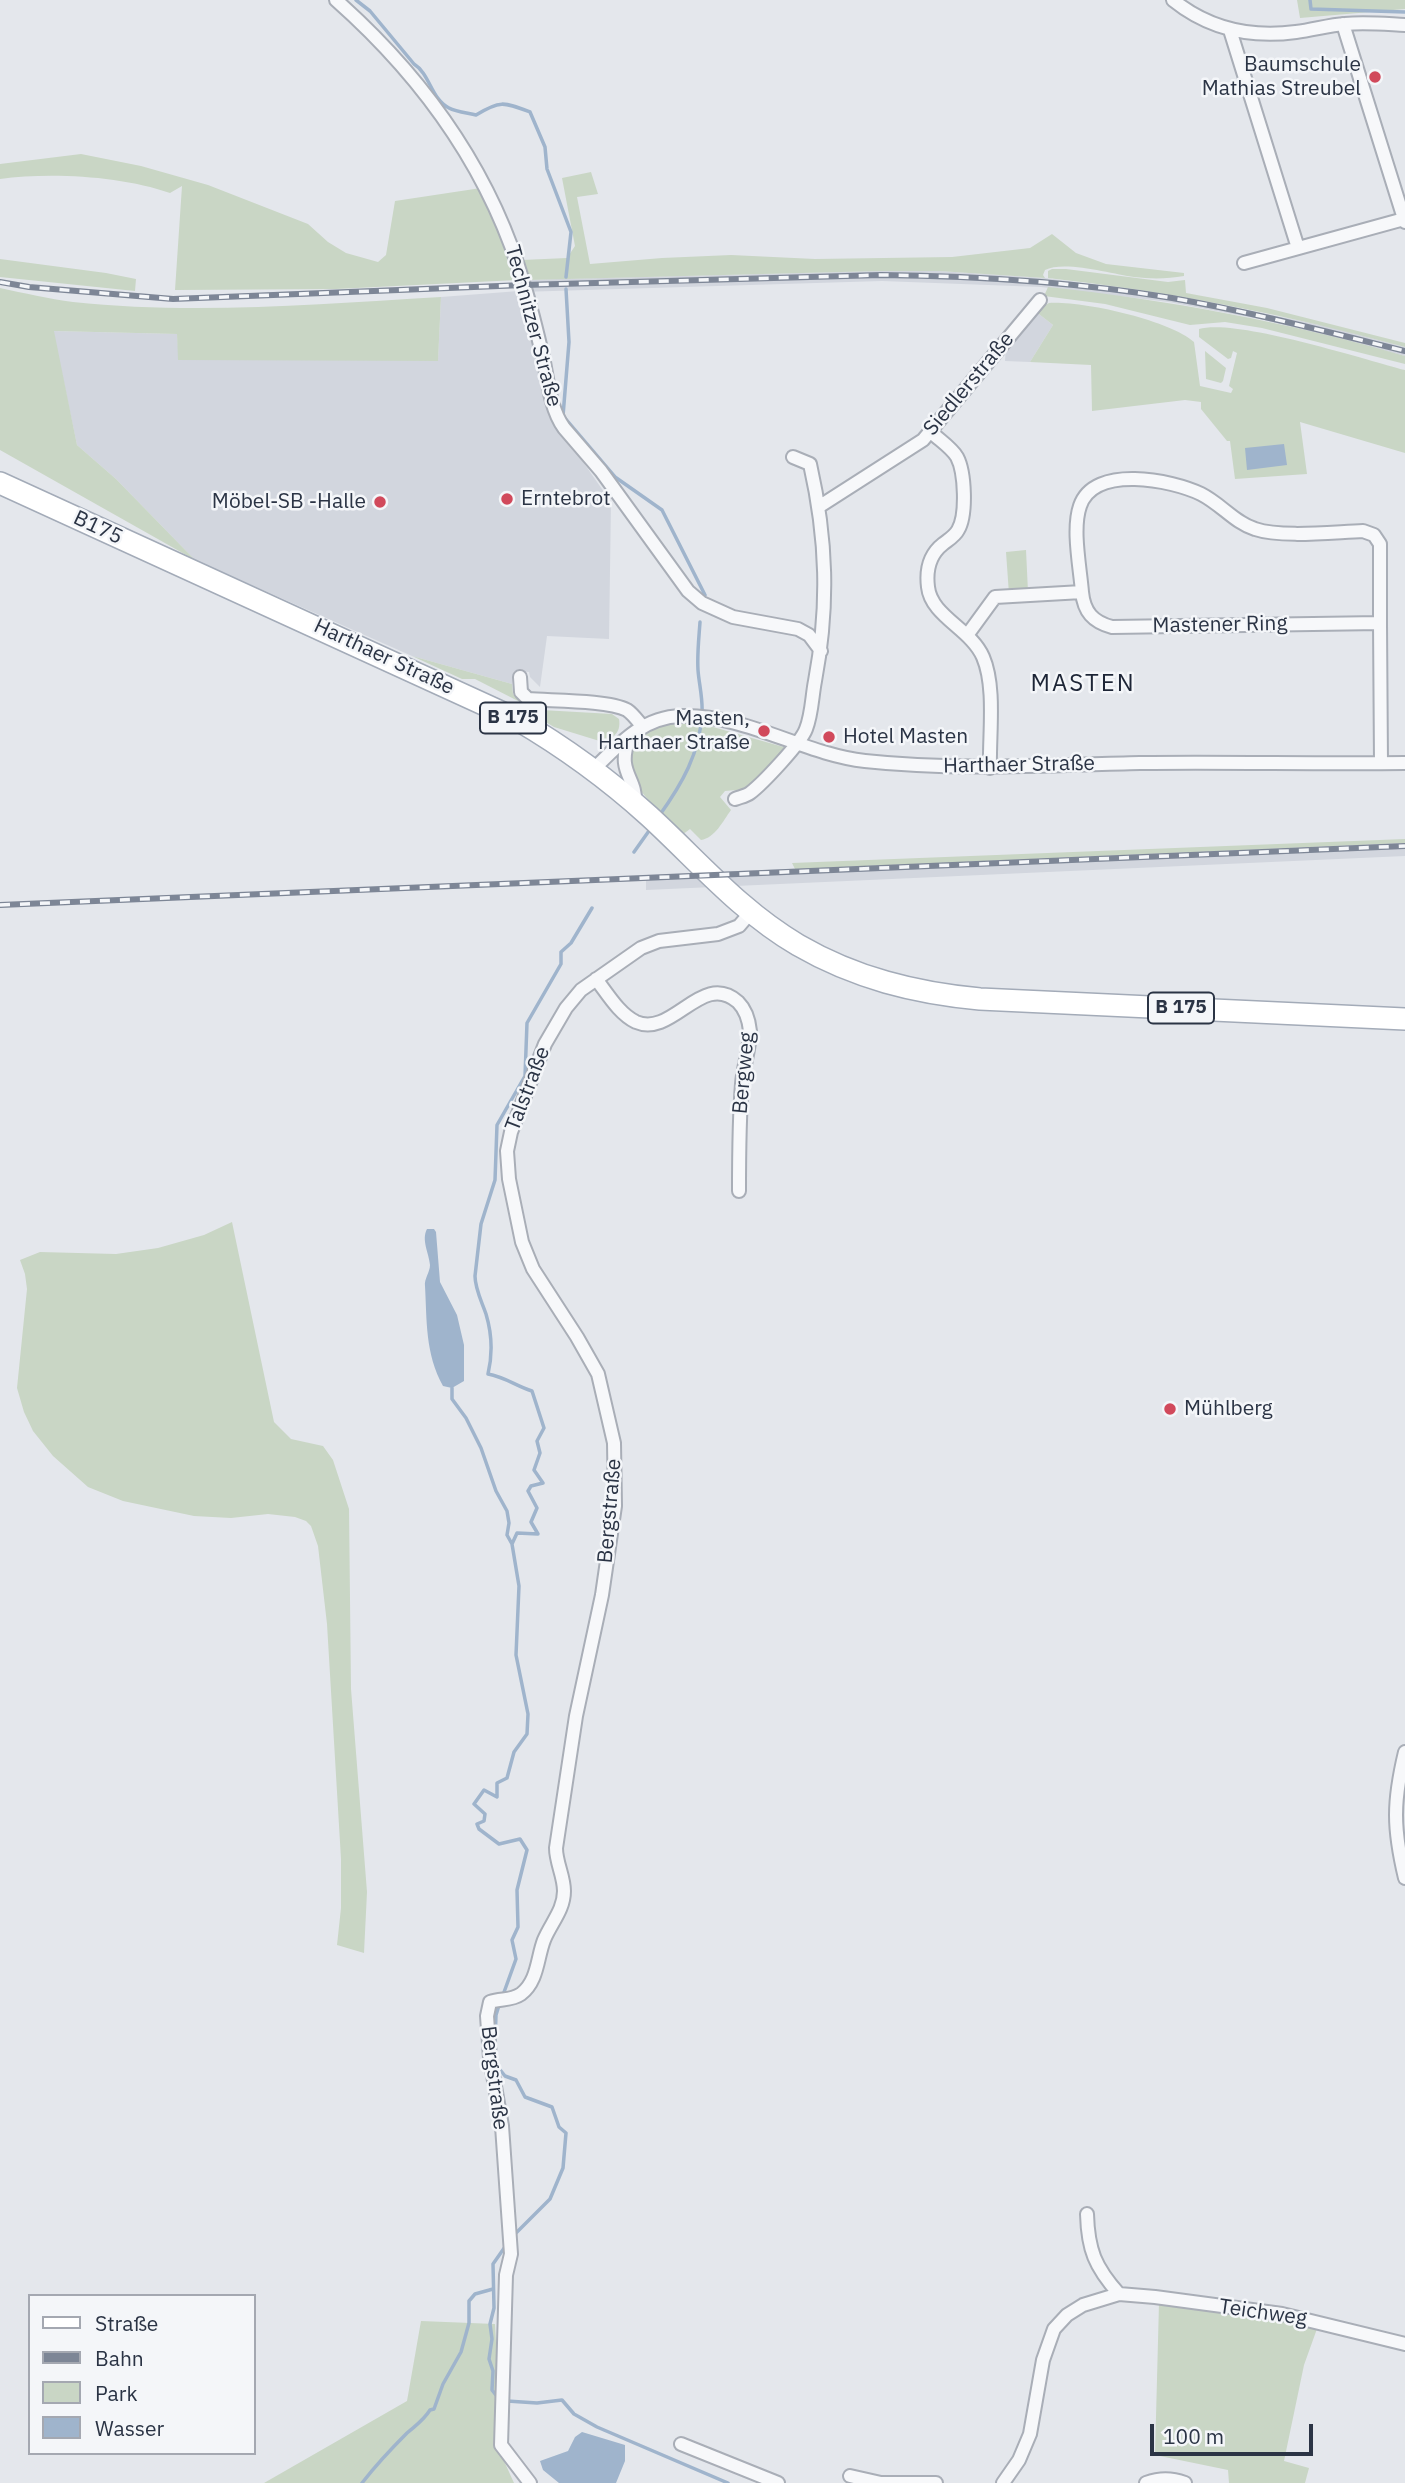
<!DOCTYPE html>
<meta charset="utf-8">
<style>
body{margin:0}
#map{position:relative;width:1405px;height:2483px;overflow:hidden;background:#e4e7ec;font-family:"IBM Plex Sans",sans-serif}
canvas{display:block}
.legend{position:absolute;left:28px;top:2294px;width:228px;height:161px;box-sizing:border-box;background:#f4f6f9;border:2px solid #a4a8b1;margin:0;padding:9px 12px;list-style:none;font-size:21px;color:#2b3445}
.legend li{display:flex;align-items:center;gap:14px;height:35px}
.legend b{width:35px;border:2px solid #a4a8b1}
.scale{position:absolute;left:1150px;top:2424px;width:163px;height:32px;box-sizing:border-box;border:4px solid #2b3445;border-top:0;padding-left:9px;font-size:21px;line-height:24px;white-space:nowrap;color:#2b3445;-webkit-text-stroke:5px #f4f6f9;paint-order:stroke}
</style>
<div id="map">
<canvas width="1405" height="2483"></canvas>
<ul class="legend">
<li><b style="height:9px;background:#fff"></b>Straße</li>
<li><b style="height:9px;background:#7d8696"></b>Bahn</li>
<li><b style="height:19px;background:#c9d6c5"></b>Park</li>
<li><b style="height:19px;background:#9fb4cc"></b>Wasser</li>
</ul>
<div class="scale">100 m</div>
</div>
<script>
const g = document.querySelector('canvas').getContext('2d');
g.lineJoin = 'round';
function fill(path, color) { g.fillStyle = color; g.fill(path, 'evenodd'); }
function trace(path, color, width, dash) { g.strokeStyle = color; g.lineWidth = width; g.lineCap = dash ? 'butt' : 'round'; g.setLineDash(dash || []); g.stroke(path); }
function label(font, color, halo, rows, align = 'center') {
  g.font = font + ' "IBM Plex Sans",sans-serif'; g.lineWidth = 5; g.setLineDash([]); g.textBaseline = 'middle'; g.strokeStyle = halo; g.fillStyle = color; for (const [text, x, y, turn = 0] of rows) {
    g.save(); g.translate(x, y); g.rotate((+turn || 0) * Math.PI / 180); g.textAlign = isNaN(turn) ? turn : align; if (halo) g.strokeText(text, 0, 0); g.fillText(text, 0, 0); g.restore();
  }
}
fill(new Path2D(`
 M880,271H939L1045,278L1170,294L1330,327L1405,347V356L1264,320L1169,302L1041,287L882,281L520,292L553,419L611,502L609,639L547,636L540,687L530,677L529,672L514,671L512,684L412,656L195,560L116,479L77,445L53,331L177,334L179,360H438L441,297L519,291L517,280Z
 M1035,311L1053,325L1030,362L1005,361L1006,347Z
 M1405,843V856L646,890V875Z`), '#d2d6de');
fill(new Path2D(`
 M1297,0H1405V9L1300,18Z
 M81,154L141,166L208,185L308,224L328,242L346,253L378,262L386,255L395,201L481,188L517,280L336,289L175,290L182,186L170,193C122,176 50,172 0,179V164Z
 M591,172L598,194L577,197L590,264L662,258L731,255L815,259L952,257L1030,248L1052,234L1076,253L1106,264L1184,273V276C1167,279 1151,279 1134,277C1112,274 1064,260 1045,270L1043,275L1045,278L939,271H880L528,280L522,260L567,258L575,246L562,178Z
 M0,259L106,273L136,279L135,291L0,277Z
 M1052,269H1066L1168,282L1185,280L1186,293L1267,308L1405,343V347C1288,315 1169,291 1048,278V271Z
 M1048,287C1169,300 1288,322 1405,356V364L1262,328L1225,322L1190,325L1105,304L1044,296Z
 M0,288C24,293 49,299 73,302C194,315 320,304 441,297L438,361L178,360L177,334L54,331L77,445L116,479L195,560L0,450Z
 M1049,303C1083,301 1169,320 1194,342L1200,386L1231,393L1233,389L1229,386L1237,353L1233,351L1231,358L1228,359L1199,337V329C1235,318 1363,359 1405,370V453L1300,422L1307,474L1235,479L1230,441H1227L1201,409V402L1185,400L1092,411L1091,365L1030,362L1053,325L1035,311Z
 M1205,351L1226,368L1223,381L1221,383L1206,379Z
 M1026,550L1028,592L1009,594L1006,552Z
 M412,656L512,684L513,694L520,702L475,679H462Z
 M524,709L612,714L619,719C621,732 615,735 606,743L554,727Z
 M692,721L787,748L748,789L725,791L720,797L731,810C723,821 715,838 701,840L690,829L682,835C666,817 642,798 632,776C630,771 630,765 630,760C632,725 664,722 692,721Z
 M1405,839V843L795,869L792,863Z
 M232,1222L274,1422L291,1439L323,1446L333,1460L349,1509L351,1689L367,1892L364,1953L337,1945L341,1908V1859L327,1624L318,1546L311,1526L306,1521L295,1517L268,1514L231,1518L194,1516L123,1501L88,1487L53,1456L33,1431L24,1412L17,1388L27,1289L25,1274L20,1260L40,1252L116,1254L158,1248L204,1235Z
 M1159,2303L1293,2319L1318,2326L1304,2365L1284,2461L1309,2468L1305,2483H1229L1228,2470L1155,2455Z
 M421,2321L495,2324L499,2396L495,2441L514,2483H264L407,2401Z`), '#c9d6c5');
fill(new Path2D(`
 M1284,444L1287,465L1247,470L1245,448Z
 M427,1229H434L436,1232L440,1282L457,1315L464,1345V1381L452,1388L443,1386C425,1353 427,1321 425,1286C424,1279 430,1272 430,1265C429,1253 421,1240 427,1229Z
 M582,2432L625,2445V2461L616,2483H559L543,2470L540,2461L568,2451L575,2437Z`), '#9fb4cc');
trace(new Path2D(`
 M356,0L370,11L414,64C430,74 431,99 449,108C456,112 468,113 476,115C500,100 504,102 530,112L545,147L547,169L571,232L566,277
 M1310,0L1311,9L1405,12
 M566,289L569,342L563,416L615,477L662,510L705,595
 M659,816C682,784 700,753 702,713C703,699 699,684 698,670C697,654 699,637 700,622
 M634,852L651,828
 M452,1388V1399L466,1418L481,1448L496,1491L507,1511L509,1523L507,1535L512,1544
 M503,1995L516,1959L512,1940L518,1927L517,1890L527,1850L520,1839L499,1844L479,1829L477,1824L484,1821L485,1814L474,1804L484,1790L497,1797V1783L507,1778L514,1752L527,1734L528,1714L516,1655L519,1586L512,1544L517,1533L538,1534L531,1522L537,1508L528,1491L531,1486L543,1483L534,1470L540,1453L537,1441L544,1428L532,1391C516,1386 505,1377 488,1374C493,1353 492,1334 486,1314C482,1302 475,1289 475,1276L481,1224L495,1180L497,1125L525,1076L527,1023L561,964V952L571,943L592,908
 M495,2042L496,2015L500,2002
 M497,2066L505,2076L516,2080L525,2097L552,2107L559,2127L566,2133L563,2168L550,2199L514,2235
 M499,2399L492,2390L493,2371L489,2359L492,2339L490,2324L494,2308L493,2264L507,2244
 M507,2401L537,2403L562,2400L574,2414L597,2427L728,2483
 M362,2483C376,2465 391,2449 407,2433C416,2425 423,2421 430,2410L434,2409L443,2384L461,2352L469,2323V2301L475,2294L493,2289`), '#9fb4cc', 3.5);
const street = new Path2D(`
 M336,0C424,78 491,171 524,285C532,310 538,336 544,362C548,383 551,410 564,428L601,471L688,591L702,603L733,617L798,629L809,635L821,651
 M1173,0C1209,29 1251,38 1296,32C1313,30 1329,25 1345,24C1365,22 1385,24 1405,25
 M1343,24L1405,222
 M1230,30L1298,248
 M1244,263L1404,219
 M930,431C939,440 951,447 957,457C965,472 967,515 958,530C955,536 948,540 943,544C929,555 926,571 928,587C931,616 971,629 983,657C996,687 989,735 990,768
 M820,506L923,440L1040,300
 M1082,592C1080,567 1072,529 1080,506C1094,464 1172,480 1201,494C1221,504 1235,523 1255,529C1282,538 1333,532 1363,531L1374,535L1380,544V623
 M968,634L995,597L1082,592C1084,612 1093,622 1112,627L1380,623L1381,763
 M520,677L521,692L528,699C551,701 608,700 627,710C633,714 637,720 642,726
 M629,738C616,774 637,776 635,804
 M594,769C619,744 643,717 681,716C746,714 803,754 865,761C957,771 1048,765 1140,763C1229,762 1317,764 1405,763
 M735,799C740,797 746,796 750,793C762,784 801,743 806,729C812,714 812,696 815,681C829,606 827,539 810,464L793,457
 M596,979C607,993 619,1014 636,1022C673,1038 702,970 738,1002C746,1010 749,1021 750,1031C750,1049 743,1067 742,1084C739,1120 739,1156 739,1191
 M1405,1752C1393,1802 1393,1828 1405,1878
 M1087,2214C1088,2250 1095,2267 1119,2294
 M681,2444L778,2483
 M850,2476L881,2483H936
 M530,2483L501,2445L506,2275L511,2254L502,2126L490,2058L487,2016L490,2002C501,1998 511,2001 521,1994C538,1981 537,1958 544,1940C551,1923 564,1910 564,1891C564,1876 556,1863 556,1848L576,1716L602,1595L615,1506L614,1443L598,1374L577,1337L533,1269L522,1242L509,1179L507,1151L511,1132L545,1044L566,1008L581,990L641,948L659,941L718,934L739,926L751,912
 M1003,2483L1019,2460L1030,2434L1043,2360L1054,2329L1067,2315L1083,2305L1119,2294L1155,2297L1282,2314L1405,2344
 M1146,2483C1160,2478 1171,2478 1185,2483`);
const primary = new Path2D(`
 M0,483L516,719C564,747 608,779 649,816C698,861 740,911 798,945C855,978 915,993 980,999L1405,1019`);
trace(street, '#a9aeb7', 16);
trace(primary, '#a3abb8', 24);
trace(street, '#f7f8fa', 12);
trace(primary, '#fff', 21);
const rail = new Path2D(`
 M0,282L29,287L173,299L524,285L881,275C978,276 1076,282 1172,298C1251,312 1328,332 1405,351
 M0,905L1405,846`);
trace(rail, '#7d8696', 6);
trace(rail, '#f4f6f9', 3.5, [10]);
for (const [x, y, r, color] of [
 [1375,77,7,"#d1495b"],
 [507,499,7,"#d1495b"],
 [380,502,7,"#d1495b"],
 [764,731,7,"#d1495b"],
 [829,737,7,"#d1495b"],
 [1170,1409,7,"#d1495b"]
]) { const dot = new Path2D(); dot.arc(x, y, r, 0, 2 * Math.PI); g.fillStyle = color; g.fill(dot); trace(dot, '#f4f6f9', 2.5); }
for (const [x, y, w] of [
 [513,718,66],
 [1181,1008,66]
]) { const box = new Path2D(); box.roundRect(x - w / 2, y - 15.5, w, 31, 5); g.fillStyle = '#f4f6f9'; g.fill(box); trace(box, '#2b3445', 2); }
label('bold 19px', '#2b3445', null, [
 ["B 175",513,718],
 ["B 175",1181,1008]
]);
label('21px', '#2b3445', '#f4f6f9', [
 ["Baumschule",1361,65],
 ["Mathias Streubel",1361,89],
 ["Erntebrot",521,499,"left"],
 ["Möbel-SB -Halle",366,502],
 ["Masten,",750,719],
 ["Harthaer Straße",750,743],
 ["Hotel Masten",843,737,"left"],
 ["Mühlberg",1184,1409,"left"]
], 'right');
label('21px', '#2b3445', '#f4f6f9', [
 ["Technitzer Straße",533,326,75],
 ["Siedlerstraße",969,384,-50],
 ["B175",98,528,25],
 ["Mastener Ring",1220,625,-1],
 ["Harthaer Straße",384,657,25],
 ["Harthaer Straße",1019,765,-1],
 ["Bergweg",744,1073,-85],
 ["Talstraße",528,1089,-69],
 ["Bergstraße",610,1511,-85],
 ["Bergstraße",494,2078,83],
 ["Teichweg",1263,2313,8]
]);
g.letterSpacing = '2px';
label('24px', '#1d2536', '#f4f6f9', [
 ["MASTEN",1083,684]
]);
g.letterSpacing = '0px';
</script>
